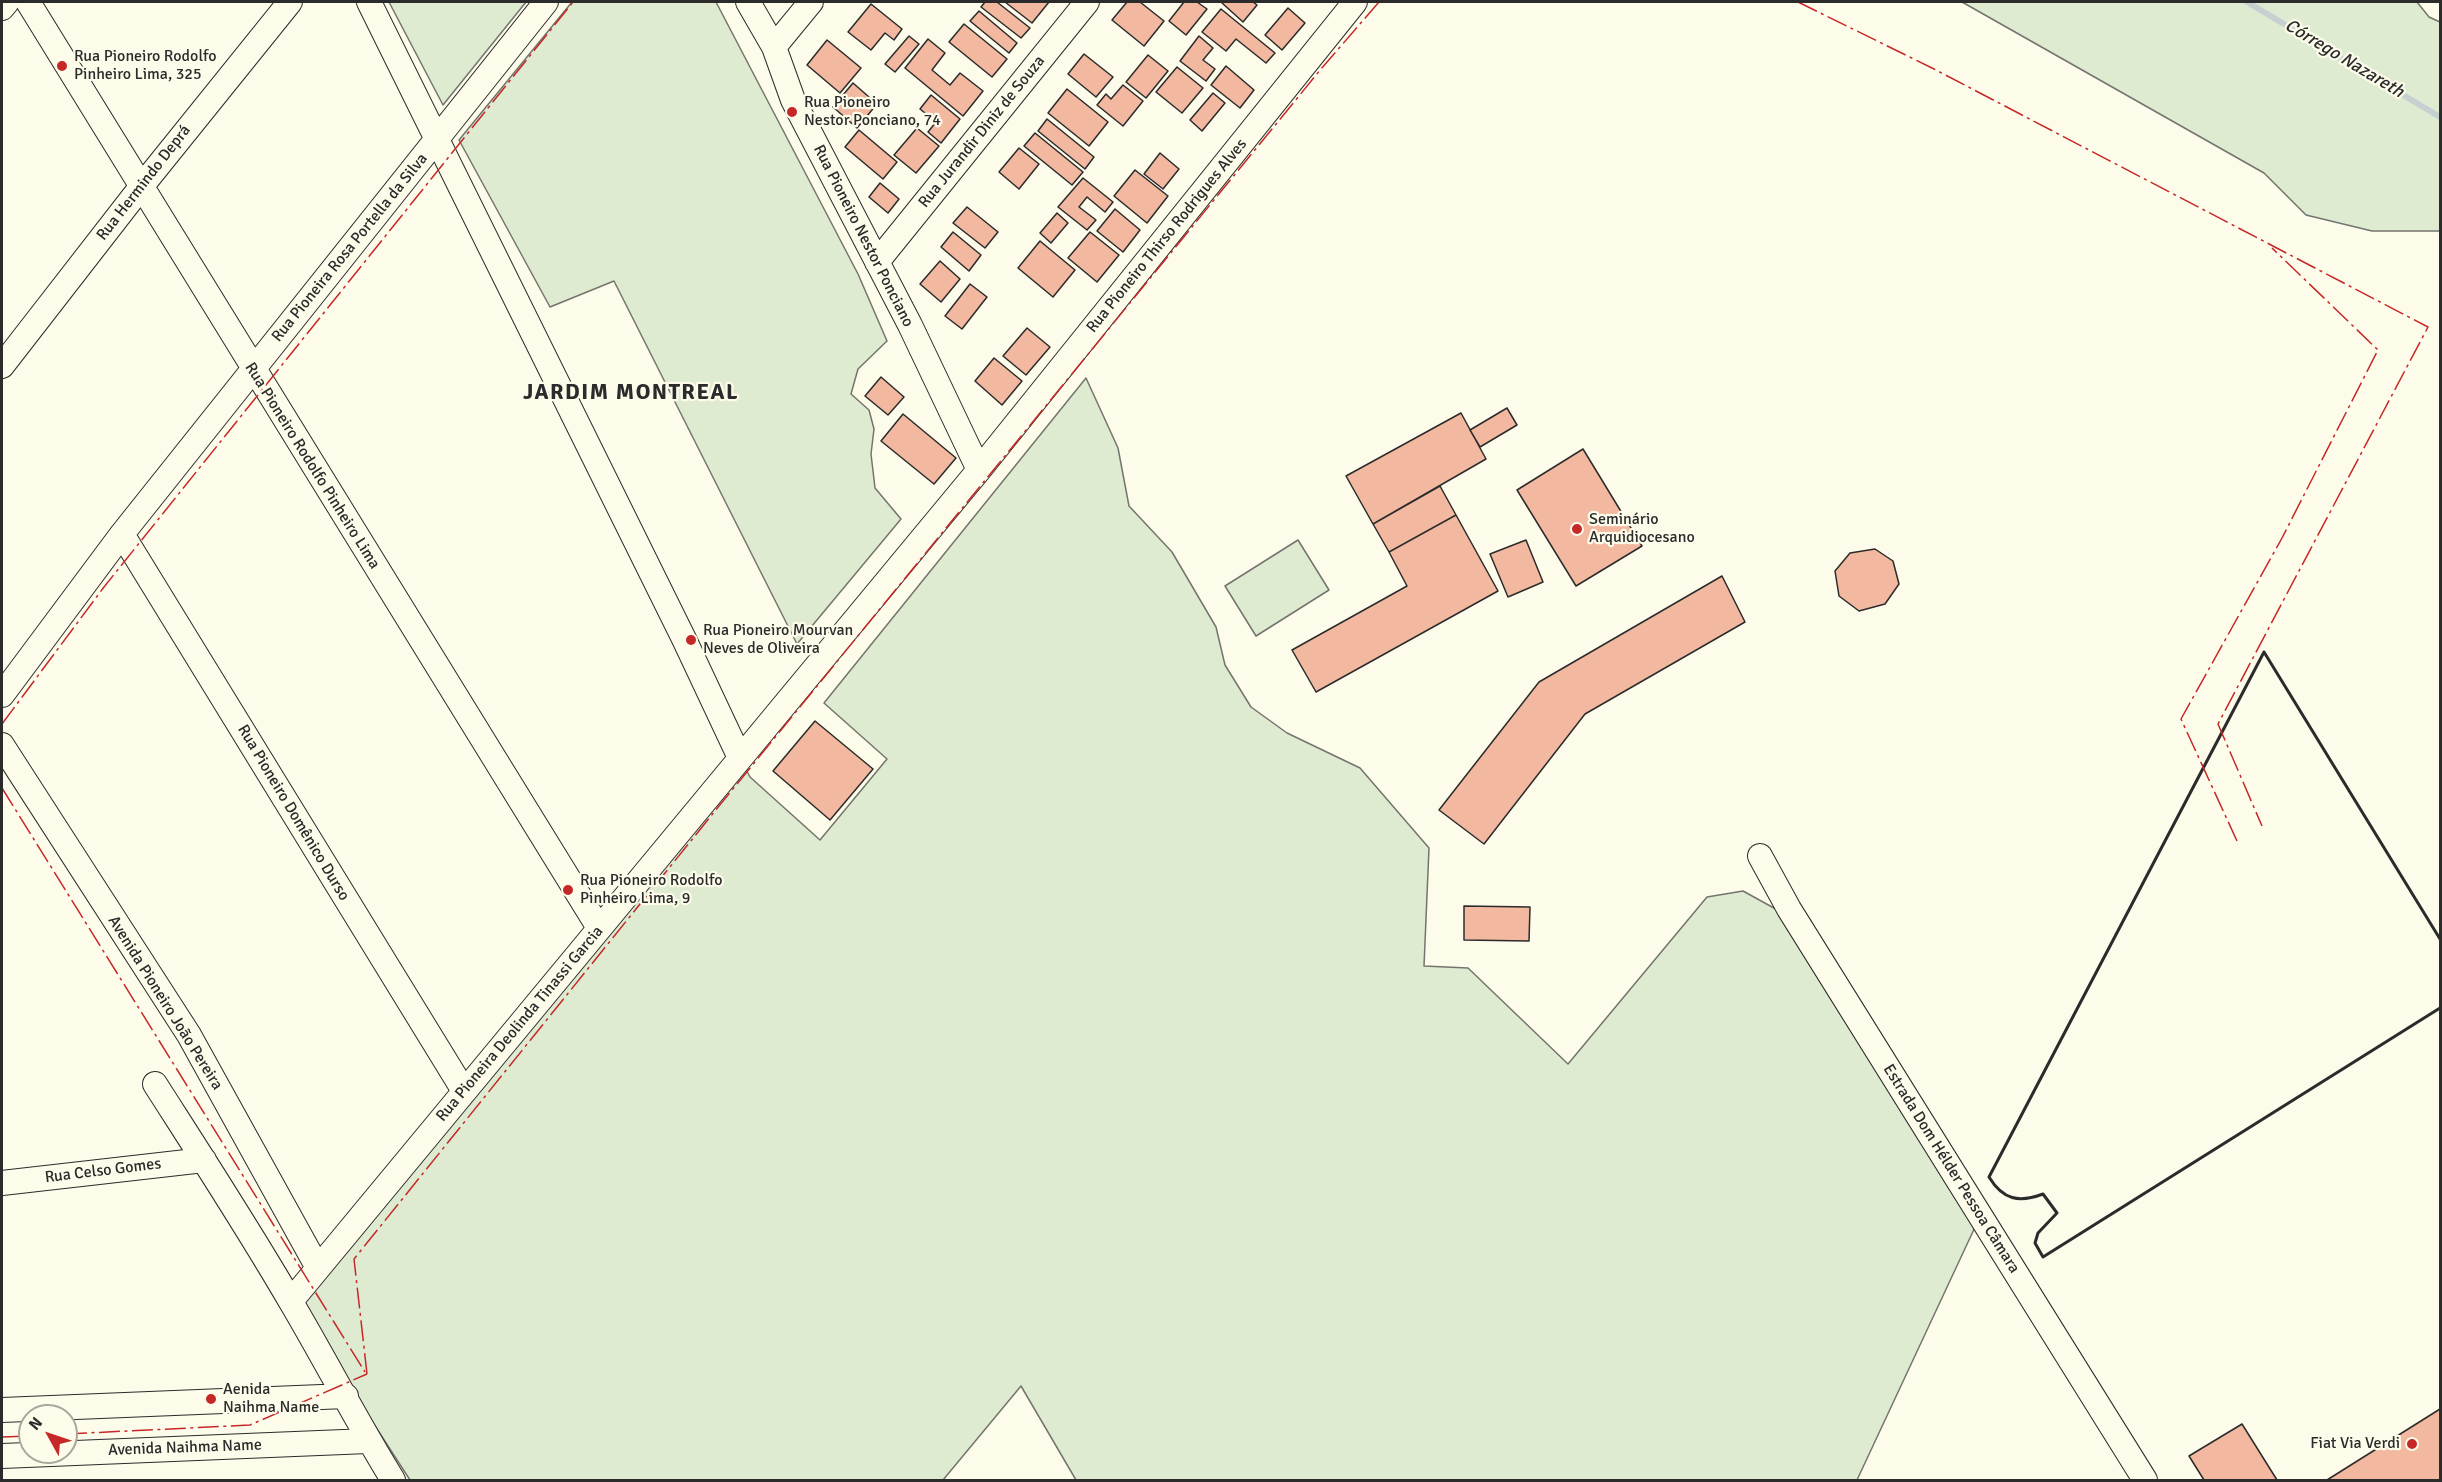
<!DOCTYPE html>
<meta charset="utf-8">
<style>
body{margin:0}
#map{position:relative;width:2442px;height:1482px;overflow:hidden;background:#fdfbea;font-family:Signika,sans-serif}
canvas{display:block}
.frame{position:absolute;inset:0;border:3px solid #2b2b2b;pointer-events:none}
.north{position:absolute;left:18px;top:1404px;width:60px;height:60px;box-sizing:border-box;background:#fdfbea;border:2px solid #a9a89e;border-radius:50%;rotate:310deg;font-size:16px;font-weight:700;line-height:24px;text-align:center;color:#2b2b2b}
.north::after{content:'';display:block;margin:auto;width:21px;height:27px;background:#c62828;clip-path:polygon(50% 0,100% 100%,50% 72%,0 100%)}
</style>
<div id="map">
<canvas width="2442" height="1482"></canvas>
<div class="frame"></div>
<div class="north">N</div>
</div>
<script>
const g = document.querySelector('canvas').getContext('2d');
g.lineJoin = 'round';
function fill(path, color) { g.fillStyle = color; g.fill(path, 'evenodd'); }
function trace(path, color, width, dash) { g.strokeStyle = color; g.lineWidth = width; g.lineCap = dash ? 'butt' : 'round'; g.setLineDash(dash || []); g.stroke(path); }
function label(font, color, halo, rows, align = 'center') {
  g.font = font + ' Signika,sans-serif'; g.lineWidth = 4.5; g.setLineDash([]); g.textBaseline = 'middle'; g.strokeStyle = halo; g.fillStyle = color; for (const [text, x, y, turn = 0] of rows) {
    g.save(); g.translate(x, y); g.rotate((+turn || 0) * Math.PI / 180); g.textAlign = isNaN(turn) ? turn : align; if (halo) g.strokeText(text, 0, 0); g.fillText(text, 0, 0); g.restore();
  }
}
const green = new Path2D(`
 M389,2H526L443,105Z
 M572,2H716L858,274L887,341L858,369L851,394L869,410L874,429L871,454L875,488L901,519L797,644L614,281L550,307L459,140Z
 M1962,2H2417L2429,17L2440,22V231H2372L2306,215L2264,173Z
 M1086,378L1118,448L1129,506L1172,552L1216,627L1225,665L1251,707L1287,733L1360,768L1429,848L1424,966L1468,968L1568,1064L1707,897L1743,891L1783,913L1976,1225L1857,1480H1076L1021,1386L943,1480H410L291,1296L740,758L750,777L820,840L887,759L824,703Z
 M1298,540L1329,590L1256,636L1225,586Z`);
fill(green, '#deebd1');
trace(green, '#74746e', 1.5);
trace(new Path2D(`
 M2247,2L2440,117`), '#c7d0d0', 6);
const building = new Path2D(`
 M985,2H997L1030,28L1021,38L981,7Z
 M1005,2H1049L1032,23Z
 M1127,2H1140L1164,21L1144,46L1112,20Z
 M1184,2H1197L1207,9L1186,35L1169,21Z
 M1223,2H1253L1257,5L1243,22L1222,3Z
 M871,4L902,29L894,40L885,33L871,50L848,32Z
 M1288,8L1305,23L1282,50L1265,35Z
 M1221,9L1275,53L1266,63L1236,39L1226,51L1202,32Z
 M979,11L1017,43L1009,53L970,21Z
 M964,24L1007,59L992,77L949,42Z
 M909,36L919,44L895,72L885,64Z
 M1199,36L1213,48L1203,60L1215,69L1206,81L1180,61Z
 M928,39L945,53L932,70L950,85L960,73L983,91L963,116L905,68Z
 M827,40L861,68L840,93L807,65Z
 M1084,54L1113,77L1096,97L1068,74Z
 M1148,55L1168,71L1146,98L1126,82Z
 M1226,66L1254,90L1240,108L1211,85Z
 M1177,67L1203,88L1182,113L1156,92Z
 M853,83L877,104L857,128L833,107Z
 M1123,85L1143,101L1123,126L1097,105L1106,94L1111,99Z
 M1067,89L1108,122L1089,146L1048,113Z
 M1213,93L1225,103L1202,131L1190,120Z
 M931,95L960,119L941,143L928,132L936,122L920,109Z
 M1047,119L1094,157L1085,169L1038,131Z
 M917,128L939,146L916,173L894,155Z
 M859,130L897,162L883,179L845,147Z
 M1035,133L1083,172L1072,185L1024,146Z
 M1019,148L1039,164L1019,189L999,172Z
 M1160,153L1179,169L1163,189L1144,174Z
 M1135,170L1168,196L1147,223L1114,196Z
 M1083,178L1113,202L1105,212L1087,197L1079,207L1096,220L1087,230L1058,207Z
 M880,183L899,199L888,213L869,197Z
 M967,207L998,232L985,248L953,223Z
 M1115,209L1140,230L1123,252L1097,231Z
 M1057,213L1068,223L1051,243L1040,233Z
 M953,232L981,255L969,271L941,247Z
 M1090,232L1119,255L1097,282L1068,258Z
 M1040,241L1075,270L1053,297L1018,268Z
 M940,261L960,279L941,302L920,284Z
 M970,284L987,297L962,329L945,316Z
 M1027,328L1050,347L1026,375L1003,356Z
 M994,358L1022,381L1002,405L975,381Z
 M881,377L904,397L888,415L865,396Z
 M1507,408L1517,425L1480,447L1470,430Z
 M1461,413L1486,459L1373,524L1346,476Z
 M903,414L956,458L934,484L881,441Z
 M1583,449L1642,546L1576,586L1517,490Z
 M1440,486L1456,515L1389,552L1373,524Z
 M1456,515L1498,591L1316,692L1292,650L1407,586L1389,552Z
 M1526,540L1543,582L1508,597L1490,554Z
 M1875,549L1893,561L1899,584L1885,604L1859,611L1839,596L1835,571L1850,553Z
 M1722,576L1745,622L1585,714L1484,844L1439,810L1539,682Z
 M815,721L873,769L830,820L773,771Z
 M1464,906L1530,907L1529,941L1464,940Z
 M2440,1409V1480H2327Z
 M2242,1424L2277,1480H2204L2189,1456Z`);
fill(building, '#f2b8a0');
trace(building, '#2b2b2b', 1.5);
const minor = new Path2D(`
 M28,2L599,928
 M369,2L685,641L740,758
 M748,2L774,47L793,100L910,325L979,470
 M2,8L7,2
 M774,47L811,2
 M877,262L1087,2
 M2,366L141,187L290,2
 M122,534L464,1091
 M2,695L122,534L546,2
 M2,745L189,1035L318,1268
 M1760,856L1789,909L2145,1480
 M155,1084C201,1156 248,1228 291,1302C326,1361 357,1422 393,1480
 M2,1183L204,1160
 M291,1301L979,470L1355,2
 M2,1410L346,1396
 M2,1456L368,1441`);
trace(minor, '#2b2b2b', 26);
trace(minor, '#fdfbea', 24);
trace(new Path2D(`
 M2264,652L1989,1177C2003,1200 2019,1203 2043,1194L2057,1213L2038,1233L2035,1243L2043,1257L2440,1008
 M2264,652L2440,939`), '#2b2b2b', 3);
trace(new Path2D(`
 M1798,2L1932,68L2428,327L2218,724L2262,826
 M2,724L104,587L573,2
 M2,788L365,1372
 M2237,841L2181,719L2282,538L2378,350L2272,248
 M367,1374L354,1259L719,806L1321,69L1379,2
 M66,1434L250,1425L367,1374
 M2,1437L30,1436`), '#c62828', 1.5, [21, 4.5, 3, 4.5]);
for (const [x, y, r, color] of [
 [62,66,6,"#c62828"],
 [792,112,6,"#c62828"],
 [1577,529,6,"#c62828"],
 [691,640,6,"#c62828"],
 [568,890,6,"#c62828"],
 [211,1399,6,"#c62828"],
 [2412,1444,6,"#c62828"]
]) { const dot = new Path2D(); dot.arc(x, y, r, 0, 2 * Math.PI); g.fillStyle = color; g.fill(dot); trace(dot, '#fdfbea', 2); }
label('16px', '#2b2b2b', '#fdfbea', [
 ["Rua Pioneiro Rodolfo",74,57],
 ["Pinheiro Lima, 325",74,75],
 ["Rua Pioneiro",804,103],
 ["Nestor Ponciano, 74",804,121],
 ["Seminário",1589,520],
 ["Arquidiocesano",1589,538],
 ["Rua Pioneiro Mourvan",703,631],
 ["Neves de Oliveira",703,649],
 ["Rua Pioneiro Rodolfo",580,881],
 ["Pinheiro Lima, 9",580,899],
 ["Aenida",223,1390],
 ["Naihma Name",223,1408],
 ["Fiat Via Verdi",2400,1444,"right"]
], 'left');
label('16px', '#2b2b2b', '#fdfbea', [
 ["Rua Jurandir Diniz de Souza",982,132,-51],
 ["Rua Hermindo Deprá",144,183,-52],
 ["Rua Pioneiro Nestor Ponciano",863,236,63],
 ["Rua Pioneiro Thirso Rodrigues Alves",1167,236,-51],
 ["Rua Pioneira Rosa Portella da Silva",350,248,-51],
 ["Rua Pioneiro Rodolfo Pinheiro Lima",312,466,58],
 ["Rua Pioneiro Domênico Durso",293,813,59],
 ["Avenida Pioneiro João Pereira",165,1003,58],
 ["Rua Pioneira Deolinda Tinassi Garcia",520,1024,-50],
 ["Estrada Dom Hélder Pessoa Câmara",1951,1169,58],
 ["Rua Celso Gomes",103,1171,-7],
 ["Avenida Naihma Name",185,1448,-2]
]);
label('italic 18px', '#2b2b2b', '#fdfbea', [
 ["Córrego Nazareth",2344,59,31]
]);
g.letterSpacing = '1.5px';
label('bold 22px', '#2b2b2b', '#fdfbea', [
 ["JARDIM MONTREAL",631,393]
]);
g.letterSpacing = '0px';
</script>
